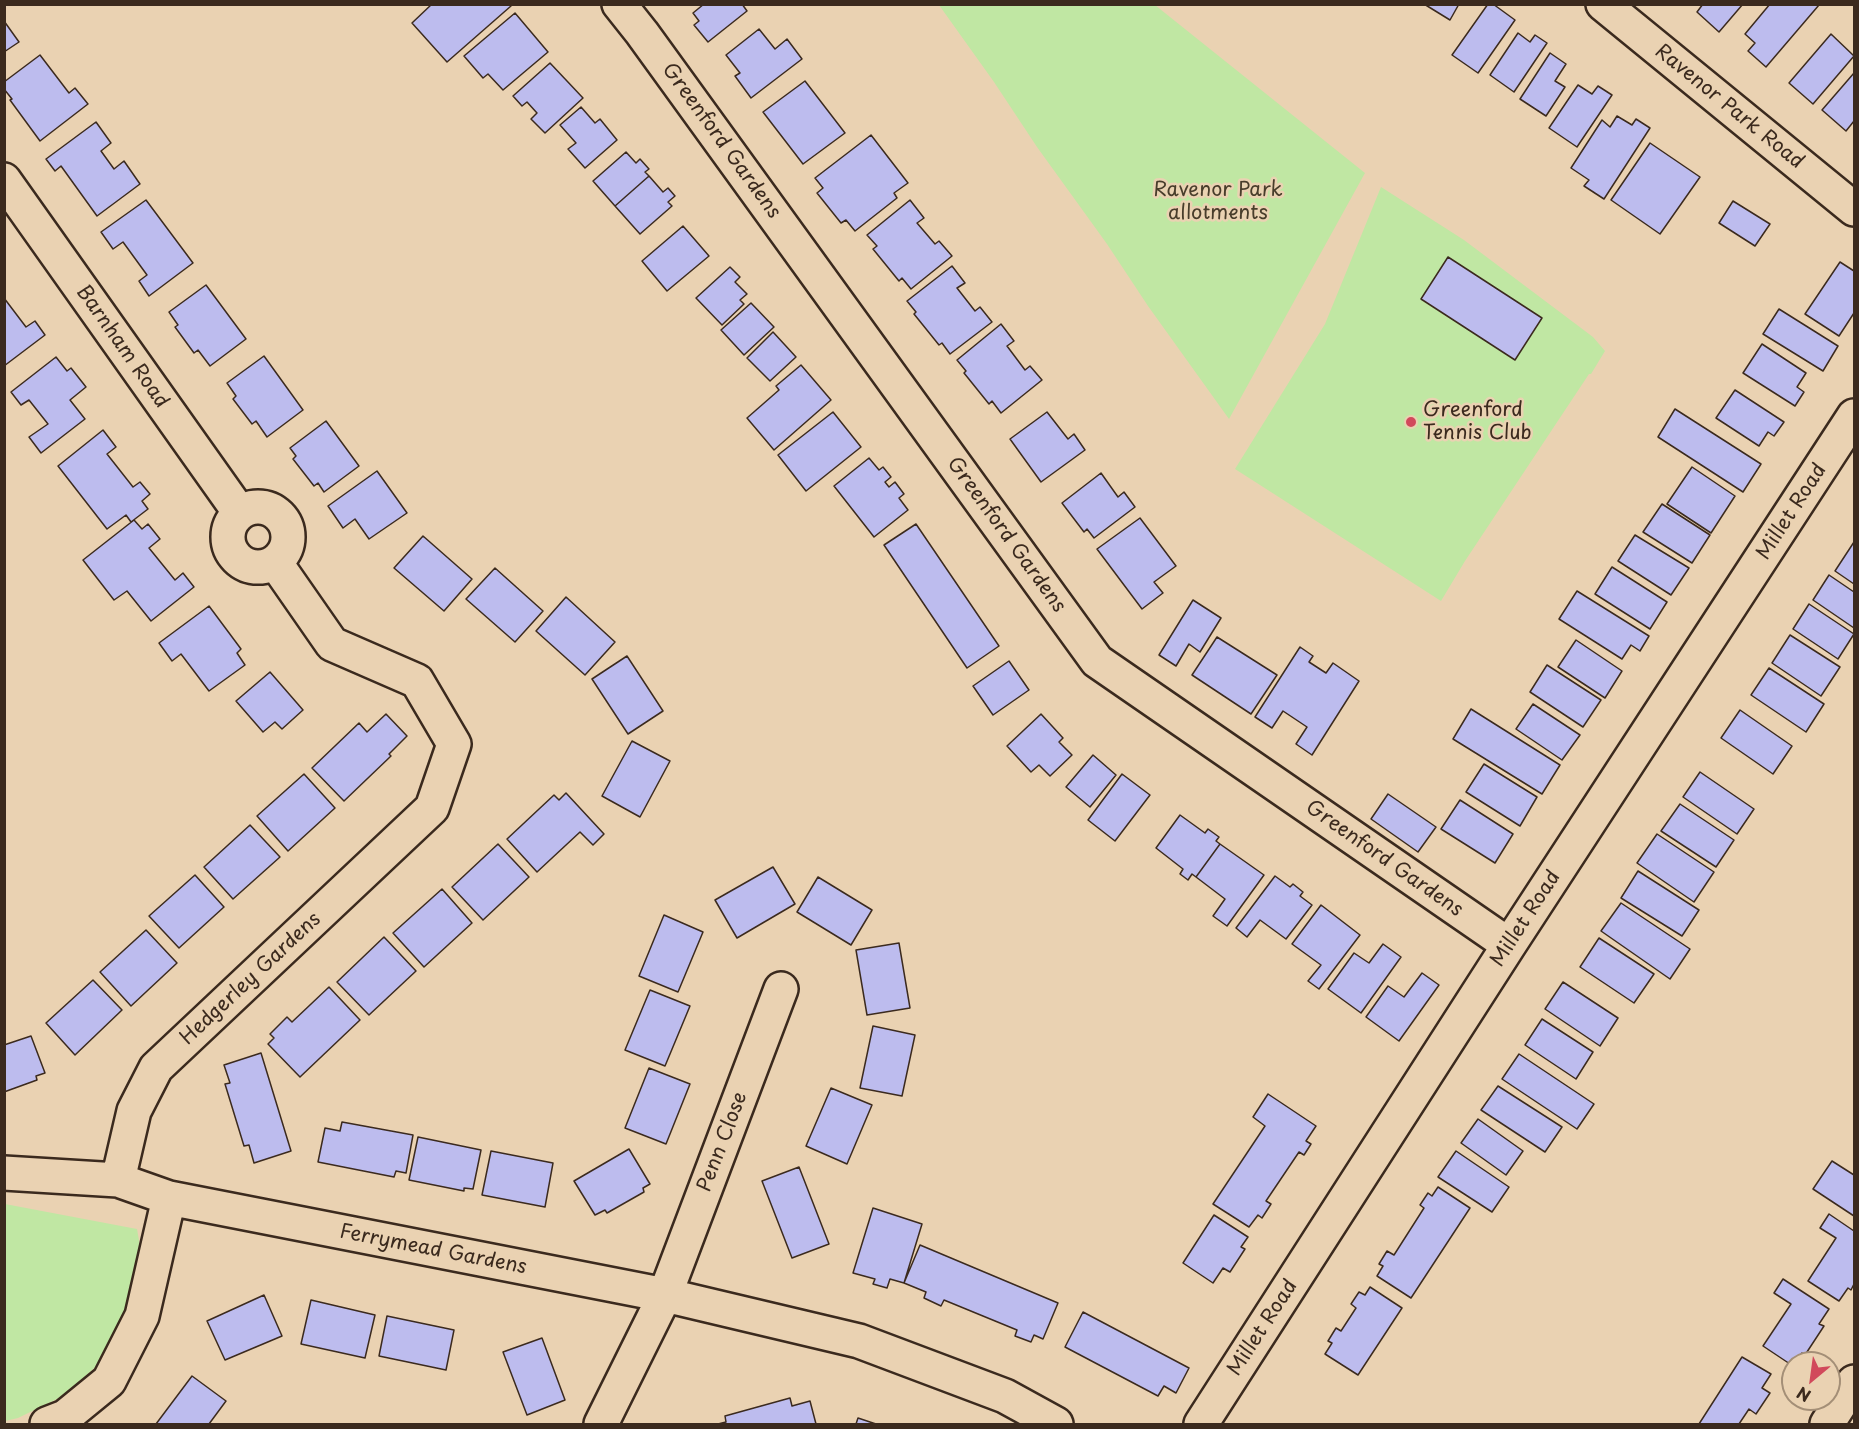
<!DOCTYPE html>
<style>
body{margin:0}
#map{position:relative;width:1859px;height:1429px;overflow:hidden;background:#ead2b2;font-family:"Playpen Sans",sans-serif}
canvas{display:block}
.frame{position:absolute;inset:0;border:6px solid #3b2a1e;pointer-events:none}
.north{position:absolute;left:1781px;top:1351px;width:60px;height:60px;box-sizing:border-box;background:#ead2b2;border:2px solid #a48f77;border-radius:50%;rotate:209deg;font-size:16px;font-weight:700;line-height:24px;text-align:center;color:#3b2a1e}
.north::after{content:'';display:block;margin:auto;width:21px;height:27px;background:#d1495b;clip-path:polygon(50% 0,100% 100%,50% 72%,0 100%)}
</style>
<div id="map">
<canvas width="1859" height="1429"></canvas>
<div class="frame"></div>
<div class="north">N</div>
</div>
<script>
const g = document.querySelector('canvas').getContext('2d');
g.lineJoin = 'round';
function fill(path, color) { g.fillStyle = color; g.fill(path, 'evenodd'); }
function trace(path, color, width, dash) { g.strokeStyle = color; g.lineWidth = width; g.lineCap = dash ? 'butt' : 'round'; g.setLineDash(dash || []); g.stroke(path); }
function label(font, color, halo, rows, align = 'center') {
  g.font = font + ' "Playpen Sans",sans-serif'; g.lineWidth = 5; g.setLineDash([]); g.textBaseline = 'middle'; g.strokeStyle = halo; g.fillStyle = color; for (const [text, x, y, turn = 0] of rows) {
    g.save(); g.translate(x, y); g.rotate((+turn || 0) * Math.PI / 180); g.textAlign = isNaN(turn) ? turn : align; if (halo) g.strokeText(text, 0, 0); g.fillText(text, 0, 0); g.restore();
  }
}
fill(new Path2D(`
 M939,5H1155L1365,173L1229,419L1148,306L1107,244L1037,147L994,82Z
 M1381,187L1464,240L1593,337L1605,351L1591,374H1589L1465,561L1441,601L1235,469L1325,324Z
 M5,1204L137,1229L140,1246L123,1315L100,1363L63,1396L18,1418L5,1421Z`), '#c0e7a3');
const building = new Path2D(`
 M432,4H510L511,6L447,62L412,23Z
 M704,4H742L747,11L708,42L694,25L699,21L693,13Z
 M1424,4H1459L1450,20Z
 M1488,4H1493L1515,20L1478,73L1452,55Z
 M1703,4H1743L1719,32L1697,12Z
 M1770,4L1819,5L1766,67L1748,51L1755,43L1745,34Z
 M515,13L548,52L503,90L488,74L483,78L464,56Z
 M4,21L19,42L4,52Z
 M759,29L775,49L787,39L802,59L751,98L735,76L740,73L726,55Z
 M1518,33L1530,42L1535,35L1547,43L1514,92L1490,75Z
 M1831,34L1854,56L1813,104L1789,83Z
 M1550,53L1566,64L1555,81L1565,87L1546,116L1520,99Z
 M40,55L69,93L75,88L88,104L40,141L10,100L12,99L4,89V82Z
 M550,63L583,98L545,133L531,119L537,113L527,102L522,106L513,96Z
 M1854,73V121L1846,131L1822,110Z
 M805,81L845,133L803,164L763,112Z
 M1578,85L1592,94L1598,86L1612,95L1577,147L1549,128Z
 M581,107L595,123L600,119L617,140L585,168L568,149L576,143L560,125Z
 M1617,116L1632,125L1636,119L1650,128L1604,199L1584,186L1589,180L1571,168L1602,120L1610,127Z
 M96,122L111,143L101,151L114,169L124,161L140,184L97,216L61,166L55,171L46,159Z
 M871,135L908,183L894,193L897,198L855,231L846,220L841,223L817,193L823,188L815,178Z
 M1650,143L1700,177L1660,234L1611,200Z
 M626,152L636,163L640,159L649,169L645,172L649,176L615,206L593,181Z
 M649,176L663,192L668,188L675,196L668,202L672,206L640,234L615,206Z
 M146,200L193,263L149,296L139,281L147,275L123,242L113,249L101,232Z
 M910,200L924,218L917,223L935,244L939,241L952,256L911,289L902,278L899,281L873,249L877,246L867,235Z
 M1733,201L1770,224L1755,246L1719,223Z
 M683,226L709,256L667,291L642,261Z
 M1448,257L1542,318L1515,360L1421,299Z
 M1840,262L1854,271V313L1839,336L1805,314Z
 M952,266L965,283L957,288L975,311L980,307L992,322L950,354L942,343L939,345L914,314L916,312L907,301Z
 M730,267L740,277L735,282L747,294L740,300L744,304L722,325L696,298Z
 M206,285L246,339L210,366L198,350L194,353L175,327L178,325L169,312Z
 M4,298L26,327L35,321L45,335L4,366Z
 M751,303L774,327L744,355L721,330Z
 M1779,309L1838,346L1823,371L1763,334Z
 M1001,324L1014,341L1007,346L1025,370L1030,366L1042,380L1001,413L992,401L989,404L964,373L966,371L957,360Z
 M773,332L796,357L770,381L747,358Z
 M1762,344L1806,373L1797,387L1804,392L1795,406L1743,373Z
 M264,356L303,410L267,437L256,421L252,424L233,399L236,396L227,383Z
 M56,357L67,371L71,368L86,387L70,400L85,419L41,453L29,437L48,424L29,400L21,405L11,392Z
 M801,365L831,400L774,450L747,418L779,390L776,386Z
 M1735,390L1784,422L1774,436L1768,432L1759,446L1716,418Z
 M1675,409L1761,464L1743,492L1658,437Z
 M833,412L861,447L806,491L778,455Z
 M1047,412L1068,439L1074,434L1085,450L1041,482L1010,439Z
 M326,421L359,466L324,492L318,483L314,486L293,459L296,456L290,448Z
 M103,430L116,447L107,454L133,487L140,482L150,494L142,501L148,509L131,522L126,515L107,529L58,466Z
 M869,458L879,470L883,467L891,477L885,482L889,487L895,482L904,494L899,498L908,510L874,537L834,486Z
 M1692,467L1735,496L1711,533L1667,504Z
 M377,471L407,513L369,539L355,519L343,528L328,506Z
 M1101,473L1118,497L1124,492L1135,507L1094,538L1087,529L1084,532L1062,503Z
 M1662,504L1710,535L1692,563L1643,532Z
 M1140,518L1176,566L1154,582L1163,593L1142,609L1097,549Z
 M134,520L142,529L148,524L160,539L149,548L175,580L183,573L194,587L151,621L127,591L114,600L83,560Z
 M916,524L999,646L967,668L884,545Z
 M1635,535L1689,568L1671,595L1618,561Z
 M423,536L472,579L444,611L394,568Z
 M1854,542V584L1835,571Z
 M1612,567L1667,602L1650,629L1595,594Z
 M495,568L543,611L515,642L466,599Z
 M1829,575L1854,592V628L1813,600Z
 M1577,591L1649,636L1640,651L1631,645L1622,659L1559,619Z
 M566,597L615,642L585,675L536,631Z
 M1193,600L1221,618L1200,652L1189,644L1176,666L1159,655Z
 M1809,604L1854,634L1838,659L1793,629Z
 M209,606L241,649L237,653L245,665L209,691L181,654L172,661L159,643Z
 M1790,635L1840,667L1821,696L1772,663Z
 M1217,637L1277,675L1251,714L1192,675Z
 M1576,640L1622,671L1605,698L1558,667Z
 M1300,647L1313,656L1309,662L1326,673L1333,663L1359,681L1312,755L1296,744L1307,727L1283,711L1272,728L1255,717Z
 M627,656L663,711L628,734L592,679Z
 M1009,661L1029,690L993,715L973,686Z
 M1547,665L1601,700L1583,727L1530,692Z
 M1769,668L1824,704L1806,732L1751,695Z
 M270,672L303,710L282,729L275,722L263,732L236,701Z
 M1533,704L1580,735L1562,760L1516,729Z
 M1471,709L1560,765L1542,794L1453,739Z
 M1740,710L1792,746L1773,774L1721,738Z
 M386,714L407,736L389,754L391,756L344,801L312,768L359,723L367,732Z
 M1041,714L1063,738L1059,742L1072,755L1050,776L1039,765L1031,772L1007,746Z
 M632,741L670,761L640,817L602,796Z
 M1093,755L1116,775L1090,807L1066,787Z
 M1484,764L1537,797L1520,826L1466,792Z
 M1700,772L1754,809L1737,834L1683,797Z
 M304,774L335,808L288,851L257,816Z
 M1122,774L1150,795L1115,841L1088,820Z
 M566,793L604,834L593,845L580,832L537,872L507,839L554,795L559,800Z
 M1388,794L1436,827L1418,852L1371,819Z
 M1460,800L1513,834L1495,863L1441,829Z
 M1680,804L1734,840L1716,867L1661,831Z
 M1180,815L1205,833L1208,829L1219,837L1216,841L1220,844L1196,877L1192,874L1188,880L1180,874L1183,869L1156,848Z
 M250,825L280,857L233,899L204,867Z
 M1657,834L1714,872L1694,902L1637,863Z
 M498,844L529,877L483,920L452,887Z
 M1220,844L1264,875L1227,926L1213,916L1225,899L1196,877Z
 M773,867L795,904L737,938L715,900Z
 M1638,871L1699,910L1682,936L1621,898Z
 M195,875L224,907L179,948L149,916Z
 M1275,876L1290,887L1293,884L1303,892L1300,896L1312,905L1286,939L1260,920L1247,937L1236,928Z
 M818,877L872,910L851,945L797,912Z
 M442,889L472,923L424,967L393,933Z
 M1621,903L1690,949L1670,979L1601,931Z
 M1321,905L1360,935L1319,989L1308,981L1321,965L1292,944Z
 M664,915L703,932L678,992L639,976Z
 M146,930L177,963L131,1006L100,972Z
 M384,937L416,971L369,1015L337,982Z
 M1599,938L1654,974L1634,1003L1580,967Z
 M899,943L910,1008L867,1015L856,950Z
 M1383,944L1401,957L1361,1013L1328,989L1354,953L1369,963Z
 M1422,973L1439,985L1399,1041L1366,1017L1388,986L1404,997Z
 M93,980L122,1010L75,1055L46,1023Z
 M1563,982L1618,1018L1600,1046L1545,1009Z
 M329,987L360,1020L300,1077L268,1044L274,1038L270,1034L287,1017L292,1022Z
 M650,990L690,1006L665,1066L625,1050Z
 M1542,1019L1593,1052L1576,1079L1525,1045Z
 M873,1026L915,1035L902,1096L860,1088Z
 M31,1036L45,1073L36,1076L37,1080L4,1092V1045Z
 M261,1053L291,1151L254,1163L249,1145L244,1146L225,1084L230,1083L224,1065Z
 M1519,1054L1594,1104L1577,1129L1502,1079Z
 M649,1068L690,1084L666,1144L625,1128Z
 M1498,1086L1562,1127L1545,1152L1481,1110Z
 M831,1088L872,1105L847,1164L806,1146Z
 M1268,1094L1316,1126L1306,1141L1311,1144L1304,1155L1299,1152L1266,1201L1271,1204L1262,1218L1258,1215L1249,1227L1213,1204L1265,1126L1253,1117Z
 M1478,1119L1523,1151L1506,1175L1461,1143Z
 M342,1122L413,1135L406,1173L396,1171L394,1177L318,1162L325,1128L340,1131Z
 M418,1137L481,1150L473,1189L464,1188V1191L409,1180Z
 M629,1149L650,1184L643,1188L644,1192L607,1213L605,1210L595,1215L574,1181Z
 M491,1151L553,1163L545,1207L482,1195Z
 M1456,1151L1509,1187L1492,1212L1438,1177Z
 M1832,1161L1854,1175V1216L1813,1189Z
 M799,1167L829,1244L792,1258L762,1181Z
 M1438,1187L1470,1208L1411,1298L1377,1276L1383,1266L1379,1264L1387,1251L1394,1255L1424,1208L1420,1205L1428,1193L1432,1196Z
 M873,1208L922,1224L904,1283L890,1279L887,1288L873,1284L875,1279L853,1273Z
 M1829,1214L1854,1231V1284L1851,1290L1848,1288L1839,1301L1808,1281L1836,1238L1820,1228Z
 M1214,1215L1248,1237L1241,1247L1245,1249L1230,1272L1223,1268L1213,1283L1183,1263Z
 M920,1245L1058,1303L1043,1339L1034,1335L1031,1342L1015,1336L1017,1330L944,1300L941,1306L924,1298L926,1292L904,1283Z
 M1783,1279L1829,1309L1819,1324L1824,1326L1805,1355L1802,1353L1796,1363H1793V1366L1763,1346L1791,1304L1774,1293Z
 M1370,1287L1402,1308L1358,1375L1325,1354L1332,1343L1328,1341L1336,1328L1341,1331L1356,1308L1351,1304L1359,1292L1365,1295Z
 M264,1295L282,1336L225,1360L207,1321Z
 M311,1300L375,1315L365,1358L301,1344Z
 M1083,1312L1189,1368L1176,1393L1164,1386L1158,1396L1065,1347Z
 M387,1316L454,1330L446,1370L379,1356Z
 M542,1338L565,1400L527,1415L503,1352Z
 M1742,1357L1771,1374L1762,1388L1770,1393L1756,1414L1749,1409L1739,1424H1699Z
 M192,1376L226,1401L209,1424H156Z
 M790,1398L792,1406L810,1401L816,1424H718L726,1422L725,1416Z
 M858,1418L876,1424H856Z`);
fill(building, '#bdbcee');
trace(building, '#3b2a1e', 1.5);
const minor = new Path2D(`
 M619,4L642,33L1097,661L1509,945
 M1603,4L1854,209
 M4,180L240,513
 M228 537a30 30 0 1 1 60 0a30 30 0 1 1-60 0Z
 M4,1173L118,1180L169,1198L665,1295L859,1341L1005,1396L1056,1424
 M118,1180L134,1111L156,1068L432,808L454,744L417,681L332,644L275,562
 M47,1424L65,1417L109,1381L142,1316L169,1198
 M601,1424L665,1295L781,989
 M1201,1424L1509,945L1854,416
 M1827,1424L1854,1382`);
trace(minor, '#3b2a1e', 38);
trace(minor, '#ead2b2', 33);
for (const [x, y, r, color] of [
 [1411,422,6,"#d1495b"]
]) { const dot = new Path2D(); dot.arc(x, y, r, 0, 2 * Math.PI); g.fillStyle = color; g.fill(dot); trace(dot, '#ead2b2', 2); }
label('20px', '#3b2a1e', '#ead2b2', [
 ["Ravenor Park Road",1729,107,39],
 ["Greenford Gardens",721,141,54],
 ["Barnham Road",122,347,55],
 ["Millet Road",1792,512,-57],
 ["Greenford Gardens",1006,535,54],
 ["Greenford Gardens",1384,859,35],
 ["Millet Road",1526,919,-57],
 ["Hedgerley Gardens",251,979,-43],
 ["Penn Close",723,1142,-69],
 ["Ferrymead Gardens",433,1250,11],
 ["Millet Road",1263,1328,-57]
]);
label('20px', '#483d2b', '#ead2b2', [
 ["Ravenor Park",1218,190],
 ["allotments",1218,213]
]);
label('20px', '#3b2a1e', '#ead2b2', [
 ["Greenford",1423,410],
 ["Tennis Club",1423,433]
], 'left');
</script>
